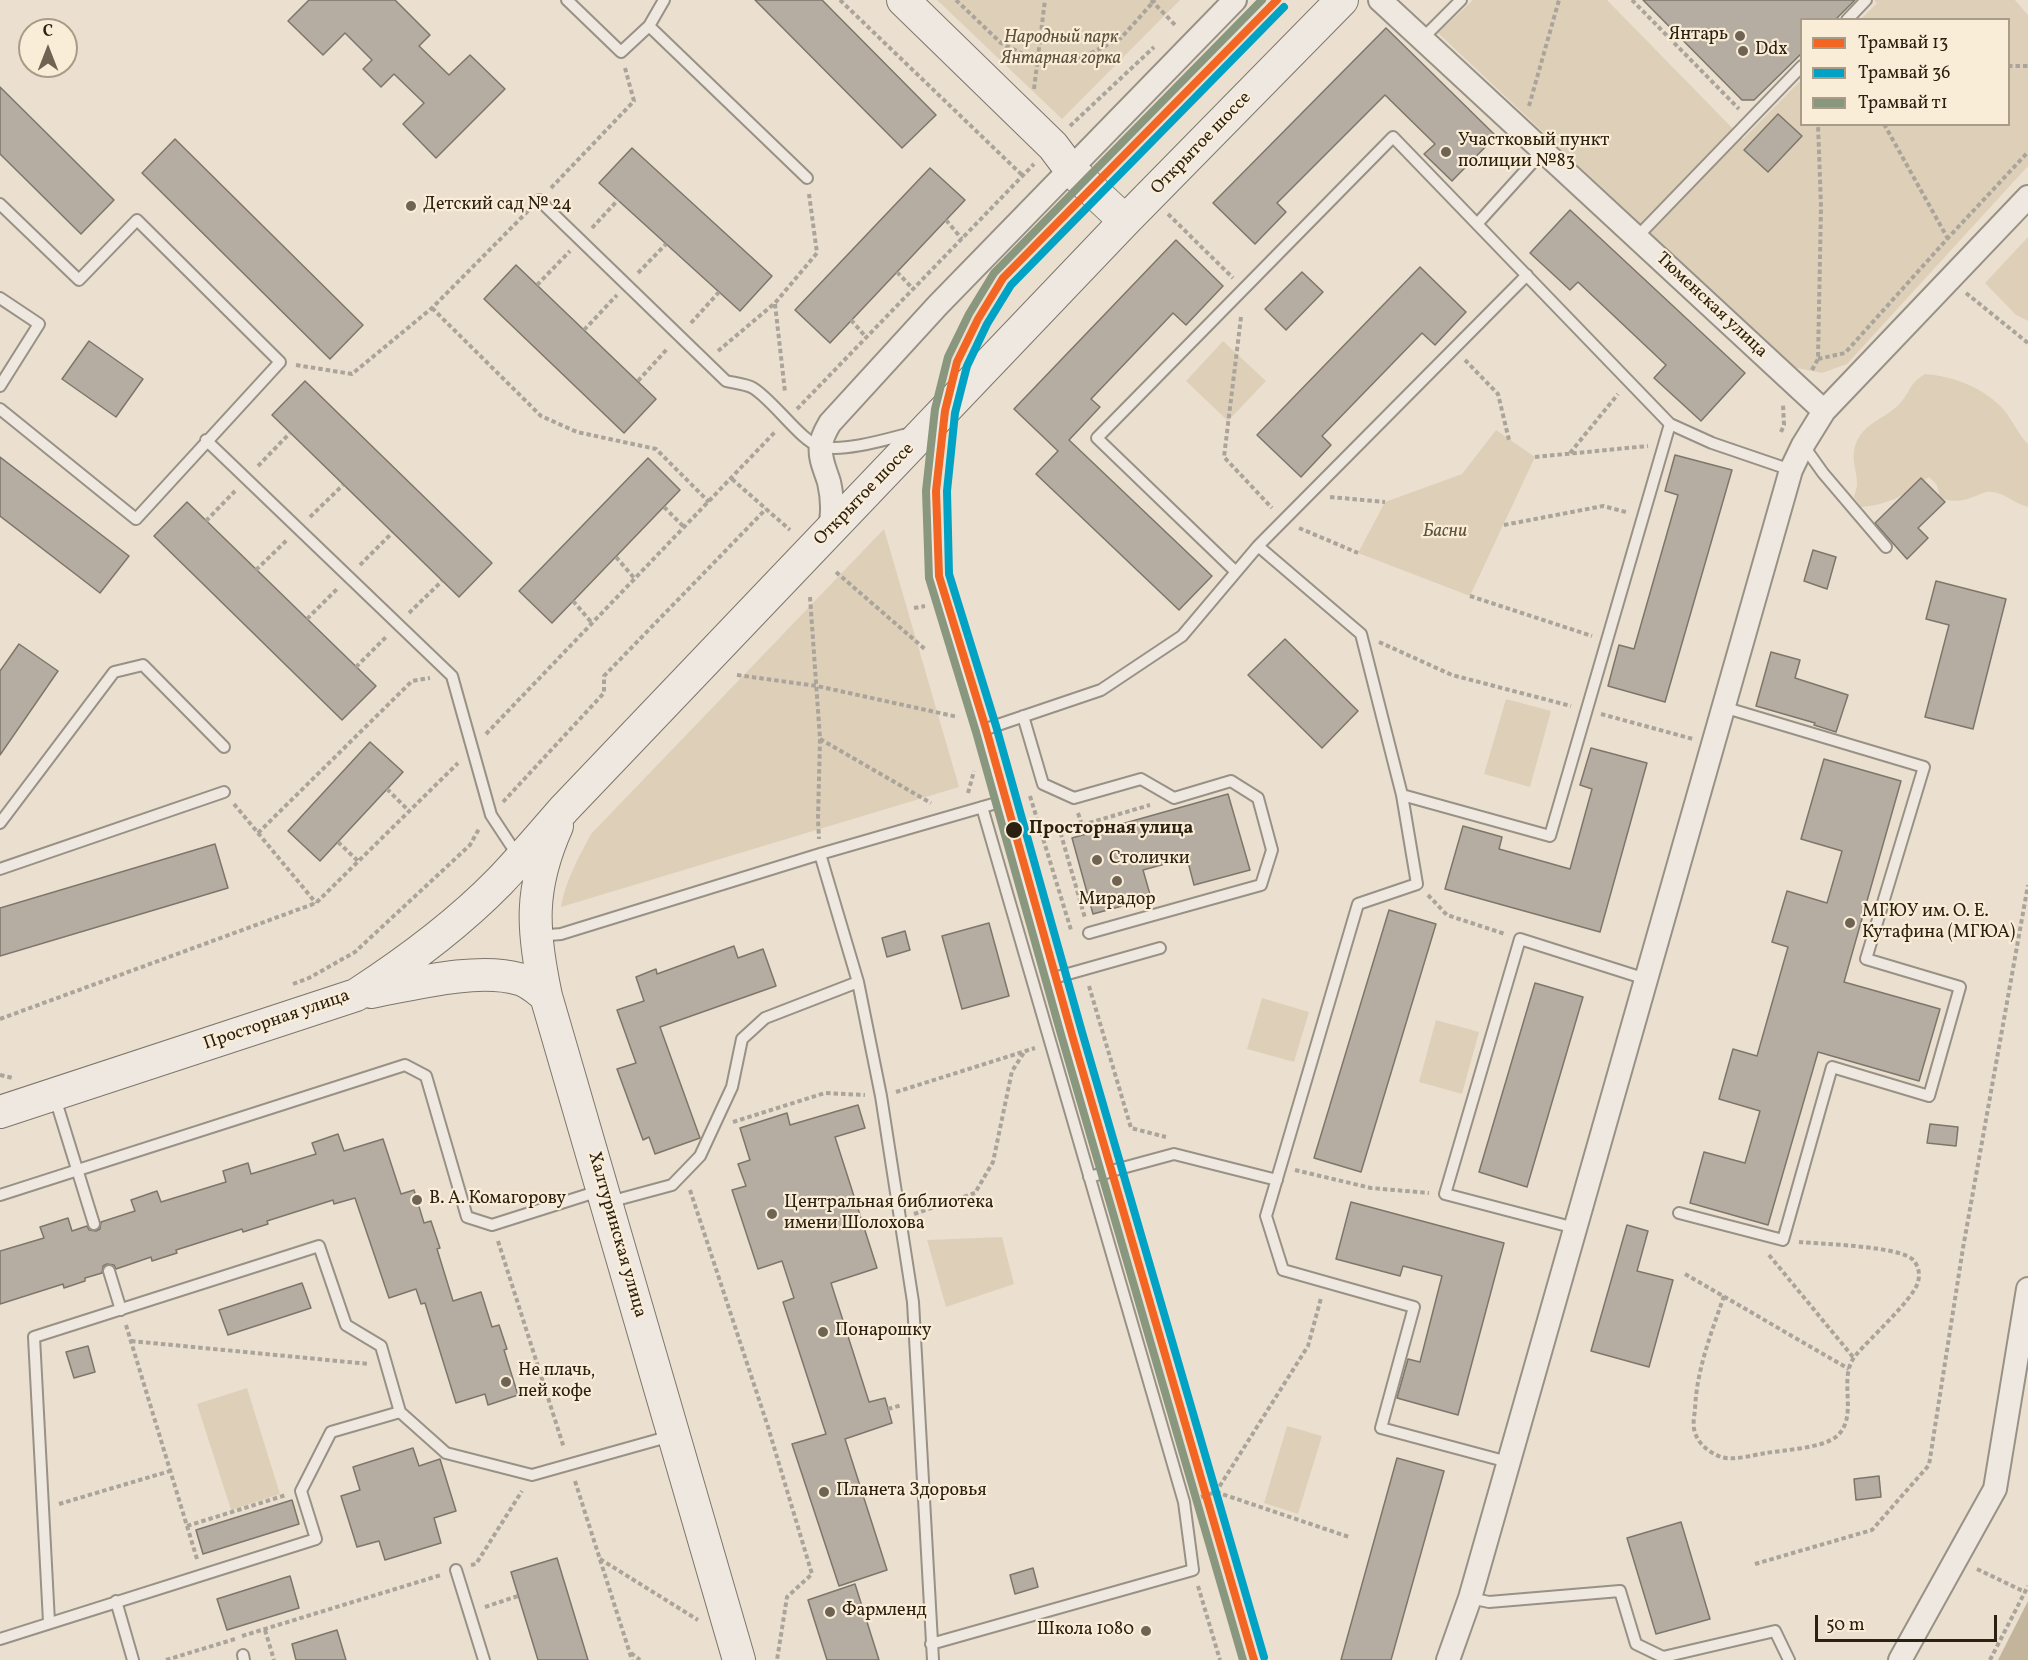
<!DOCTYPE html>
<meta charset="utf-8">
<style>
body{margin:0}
#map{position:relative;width:2028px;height:1660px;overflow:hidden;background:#ebe0cf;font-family:Vollkorn,serif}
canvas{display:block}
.legend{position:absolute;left:1800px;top:18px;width:210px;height:108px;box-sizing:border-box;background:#faedd8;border:2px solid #a89b88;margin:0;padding:8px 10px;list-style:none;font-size:18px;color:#2c2111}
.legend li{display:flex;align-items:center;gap:12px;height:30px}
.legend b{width:30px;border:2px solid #a89b88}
.north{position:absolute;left:18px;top:18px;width:60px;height:60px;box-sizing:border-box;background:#faedd8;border:2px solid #a89b88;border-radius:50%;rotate:0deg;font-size:16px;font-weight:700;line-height:24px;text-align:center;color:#2c2111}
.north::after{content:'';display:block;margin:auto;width:21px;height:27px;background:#6f6454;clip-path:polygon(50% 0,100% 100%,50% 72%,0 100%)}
.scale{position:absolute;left:1815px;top:1615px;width:182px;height:27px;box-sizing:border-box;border:3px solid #2c2111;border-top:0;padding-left:8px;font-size:18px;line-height:21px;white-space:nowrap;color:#2c2111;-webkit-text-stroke:4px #faedd8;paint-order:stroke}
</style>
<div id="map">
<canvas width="2028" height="1660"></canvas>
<ul class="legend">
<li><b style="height:8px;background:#f26522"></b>Трамвай 13</li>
<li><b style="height:8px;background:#02a2c5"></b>Трамвай 36</li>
<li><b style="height:8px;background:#8a977f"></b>Трамвай т1</li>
</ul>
<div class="north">С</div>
<div class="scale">50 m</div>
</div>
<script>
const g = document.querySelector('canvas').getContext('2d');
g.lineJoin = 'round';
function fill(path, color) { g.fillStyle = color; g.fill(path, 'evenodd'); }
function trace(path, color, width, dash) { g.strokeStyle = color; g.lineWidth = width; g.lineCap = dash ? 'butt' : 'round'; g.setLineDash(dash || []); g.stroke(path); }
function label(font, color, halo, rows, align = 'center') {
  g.font = font + ' Vollkorn,serif'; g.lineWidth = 4.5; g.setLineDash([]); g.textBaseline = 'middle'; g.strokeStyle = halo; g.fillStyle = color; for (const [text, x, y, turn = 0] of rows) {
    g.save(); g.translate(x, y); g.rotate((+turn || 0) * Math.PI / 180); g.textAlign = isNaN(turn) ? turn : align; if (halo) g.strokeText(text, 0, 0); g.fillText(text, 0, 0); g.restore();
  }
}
fill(new Path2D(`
 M937,0H1180L1062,119Z
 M1473,0H1607L1743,139L1801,80L1802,124H2008V20L1861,19L1877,3L1874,0H2015L2028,15V166L1847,364L1822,373L1792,367L1438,33Z
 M2028,237V321L2016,315L1985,283Z
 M1223,341L1266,381L1228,421L1186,381Z
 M1925,374C1953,376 1985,388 2004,410C2013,421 2018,434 2028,444V507C2015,504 2001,490 1987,492C1984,492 1981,494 1978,495C1964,501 1955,503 1940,498L1937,485L1929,477C1906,494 1890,505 1861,507L1854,497C1855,493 1857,488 1857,484C1857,471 1851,460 1855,446C1862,422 1887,419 1901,402C1912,389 1908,385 1925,374Z
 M1496,430L1535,457L1470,596L1358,553L1385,502L1462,474Z
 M884,529L959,787L561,907C565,881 579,857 591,834Z
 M1506,699L1551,711L1530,787L1484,774Z
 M1262,998L1309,1012L1294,1062L1247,1049Z
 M1436,1020L1479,1032L1462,1094L1419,1082Z
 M1002,1237L1014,1284L946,1307L927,1240Z
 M247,1388L280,1494L231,1510L197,1404Z
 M1287,1426L1322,1436L1298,1514L1264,1503Z`), '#ded0b8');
fill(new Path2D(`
 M2028,1601V1660H1998Z`), '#c3b59c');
const building = new Path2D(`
 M309,0H395L430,35L419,46L449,75L470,55L505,89L436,158L403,124L424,103L394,74L381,87L363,69L372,60L345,33L323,55L288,21Z
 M755,0H822L936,115L902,148Z
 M1643,0H1855L1835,20H1802V53L1754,100H1742Z
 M1386,28L1496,136L1452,181L1424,154L1435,144L1385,95L1277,203L1286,212L1255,244L1213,203Z
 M0,87L114,200L81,234L0,154Z
 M1778,114L1802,136L1768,172L1744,150Z
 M175,139L363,325L330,359L142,173Z
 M632,148L772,276L740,311L599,183Z
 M930,168L965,200L830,343L795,310Z
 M1570,210L1745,373L1701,421L1654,378L1666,365L1578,282L1570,290L1530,253Z
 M1176,240L1223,286L1186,325L1173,313L1091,399L1100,407L1069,440L1212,576L1179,610L1036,474L1058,451L1014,409Z
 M516,265L656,399L624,433L484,299Z
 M1420,267L1466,312L1435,345L1422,333L1322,436L1331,445L1301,477L1257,435Z
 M1302,272L1323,292L1286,330L1265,309Z
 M89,341L143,379L116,417L62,379Z
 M305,381L492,563L459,597L272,415Z
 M1675,455L1732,470L1665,702L1608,686L1619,645L1634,649L1678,495L1665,491Z
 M0,457L129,556L100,593L0,516Z
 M648,458L680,490L552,623L519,591Z
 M1921,478L1945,502L1918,528L1928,538L1907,559L1875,523Z
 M187,502L376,686L342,720L154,536Z
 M1813,550L1836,557L1827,589L1804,581Z
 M1936,581L2006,599L1973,729L1925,717L1949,625L1926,619Z
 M1285,639L1358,711L1322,748L1248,675Z
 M19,644L58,671L0,755V671Z
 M1771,652L1800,660L1795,678L1848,695L1836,732L1814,725L1815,723L1756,706Z
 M370,742L403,772L320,861L288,831Z
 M1591,748L1647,763L1600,932L1445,889L1463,826L1502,837L1499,849L1570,869L1592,789L1580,785Z
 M1824,759L1901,781L1844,982L1940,1009L1919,1081L1818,1052L1768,1225L1690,1203L1704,1152L1745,1163L1760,1111L1719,1099L1733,1049L1757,1056L1788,947L1772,942L1787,891L1827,903L1842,851L1801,839Z
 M1228,794L1250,870L1194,885L1187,858L1143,870L1151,898L1093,914L1072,838Z
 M215,844L228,888L0,956V908Z
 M1389,910L1436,924L1361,1172L1314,1158Z
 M989,923L1009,996L962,1009L942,936Z
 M905,931L910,950L887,957L882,938Z
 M734,946L738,958L763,949L776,986L660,1027L700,1138L655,1154L649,1137L643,1140L617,1069L636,1063L617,1010L644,1001L636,977L656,969L657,974Z
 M1535,983L1583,997L1527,1187L1479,1172Z
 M858,1105L865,1128L835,1137L877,1268L831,1283L869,1402L885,1398L892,1423L845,1439L887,1570L839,1586L792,1444L826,1434L783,1302L794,1298L782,1261L758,1269L732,1190L746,1186L738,1164L750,1160L740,1128L787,1113L790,1125Z
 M1930,1124L1958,1127L1956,1146L1927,1143Z
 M338,1134L344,1151L383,1139L401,1194L414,1190L424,1223L431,1221L440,1248L437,1249L453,1301L481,1292L492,1327L499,1325L507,1349L504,1350L518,1395L488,1405L485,1394L456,1403L425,1303L421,1304L416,1289L389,1298L355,1198L334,1204L333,1200L267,1221L268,1224L243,1232L242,1229L176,1250L177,1253L152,1261L151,1257L116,1269L114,1265L107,1264L103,1266L102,1273L85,1278V1281L64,1288L63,1284L0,1304V1251L44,1238L40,1227L68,1218L72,1231L87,1226L89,1230L96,1231L100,1229L101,1222L135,1211L131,1200L157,1191L161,1202L226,1182L223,1171L248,1163L251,1174L316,1154L312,1143Z
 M1351,1202L1504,1243L1458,1415L1397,1398L1408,1359L1420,1362L1442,1276L1403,1266L1400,1276L1336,1259Z
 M1627,1225L1648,1231L1637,1271L1673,1280L1649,1367L1591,1351Z
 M302,1283L311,1308L228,1335L219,1310Z
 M88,1346L95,1372L74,1378L66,1352Z
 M413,1448L419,1466L440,1459L456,1511L434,1518L441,1543L385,1560L379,1541L357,1547L341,1496L360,1490L353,1467Z
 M1397,1458L1444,1471L1391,1660H1341Z
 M1879,1476L1881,1497L1856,1500L1854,1479Z
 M292,1500L299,1524L203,1554L196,1530Z
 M1681,1522L1710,1619L1656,1634L1627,1538Z
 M557,1558L588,1660H538L511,1572Z
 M1033,1568L1038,1587L1015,1594L1010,1575Z
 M290,1576L299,1608L227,1630L217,1599Z
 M855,1584L879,1660H827L808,1600Z
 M337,1630L346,1660H296L292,1644Z`);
fill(building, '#b5ada1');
trace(building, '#7d766b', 1.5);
const lane = new Path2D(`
 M567,0L621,52L649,26L807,178
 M1847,20L1866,0
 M649,26L664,0
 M1422,39L1461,0
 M539,200L726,381C734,383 746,384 753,388C773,400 801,441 819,446C842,453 888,439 911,433
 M0,204L79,280L137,220L280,362L136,519L0,409
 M1477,224L1543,151
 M1637,237L1802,66
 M0,298L39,324L0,386
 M936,431L930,491L933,577L980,731L1106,1173
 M206,440L452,676L491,815L518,856
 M1803,445L1823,473L1886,547
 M1258,546L1361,634L1402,795
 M1236,572L1097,438L1393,137L1670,424L1712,443L1791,470
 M1023,716L1043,784L1074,798L1141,779L1174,798L1231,781L1258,798L1272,850L1261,885L1089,933
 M980,731L1101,690L1182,636L1258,546L1527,275
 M0,823L114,672L143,665L224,747
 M820,854L858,982L881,1096L913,1302L933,1660
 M0,869L224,792
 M538,936L561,934L820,854L1000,802
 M1050,979L1160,948
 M55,1098L94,1224
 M1089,1177L1174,1154L1277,1180
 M0,1195L405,1065L426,1076L467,1217L492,1225L599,1191
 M609,1202L672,1185L700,1156L732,1087L742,1039L765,1018L858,982
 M1679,1213L1783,1240L1832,1067L1929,1096L1960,987L1866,959L1924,767L1723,707
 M1575,1228L1445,1194L1520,939L1646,979
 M109,1271L121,1310
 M1508,1462L1381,1428L1414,1307L1283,1270L1266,1216L1358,904L1417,884L1402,795L1550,836L1670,424
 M456,1570L484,1660
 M1470,1598L1489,1602L1620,1591L1636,1644L1663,1657L1775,1631L1789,1660
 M116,1601L133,1660
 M49,1622L34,1337L319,1246L346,1325L381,1346L400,1412
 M0,1639L316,1539L301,1491L331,1432L400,1412L446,1453L532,1475L671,1436
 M931,1644L1193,1570L1184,1502L982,807
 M243,1655L244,1660`);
const street = new Path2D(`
 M1380,0L1824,411
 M828,533C834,516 833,500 829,482C825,469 819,458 821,445C822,436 826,430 830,423L938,305L1235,0
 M1448,1660L1470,1598L1791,470L1803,445L1824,411L2028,197
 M1900,1660L1995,1489L2028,1289`);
const secondary = new Path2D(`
 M903,0L1053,146L1071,170L1125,221
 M557,826C529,889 532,930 546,996L739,1660
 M371,992C413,984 478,967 519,979C528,981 538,990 546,996
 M0,1112L356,995C407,962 457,925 500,881C522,858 543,833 564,809L1125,221L1342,0`);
trace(lane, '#989185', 14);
trace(street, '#989185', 26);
trace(secondary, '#7d766b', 34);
trace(new Path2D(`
 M840,0L1023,176
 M956,0L1001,43L1037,61L1079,59L1121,38L1155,0
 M1151,0L1176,26
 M1632,0L1739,109
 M2008,66H2028
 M1034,89L1045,0
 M1529,106L1559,0
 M1884,124L1948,239
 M1070,126L1154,47
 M551,188L634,101L625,68
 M1168,214L1233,278
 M946,220L962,239
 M592,228L618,200
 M897,272L913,289
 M638,273L666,244
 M537,285L570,251
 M1966,293L2028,343
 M775,304L785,392
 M432,308L541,416L577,432L656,449L709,502
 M1241,317L1224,457L1272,508
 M851,320L866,337
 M691,323L719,292
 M584,330L617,295
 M718,351L775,303L817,253L809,194
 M1818,359L1845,353L1948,238L2028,152
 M1465,360L1498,394L1509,440
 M296,365L352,374L432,308L529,210
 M1812,370L1818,359L1821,207L1818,124
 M638,381L668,348
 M797,409L1034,164
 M1781,432L1784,425L1783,405
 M1570,453L1618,394
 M1535,457L1648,446
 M258,466L290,433
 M732,479L790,530
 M1330,497L1385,502
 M664,507L684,527
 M310,517L343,485
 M206,521L235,491
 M1504,525L1603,506L1626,512
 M1299,528L1358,553
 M616,557L635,579
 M360,565L392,533
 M256,570L288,539
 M836,572L926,650
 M1470,596L1592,636
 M810,597L820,739L818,819L819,839
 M573,601L592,623
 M914,608L925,606
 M409,613L442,581
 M307,619L338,588
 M1379,642L1452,675L1571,706
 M356,667L387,636
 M737,675L817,686L958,717
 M1601,714L1693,739
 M486,734L775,432
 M820,739L931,803
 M387,789L409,811
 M968,793L974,771
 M1030,796L1071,930
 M503,802L604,693V676L766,509
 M234,804L316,903
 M1078,813L1082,825L1060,831L1085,918
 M1082,825L1150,805
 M258,833L412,681L430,678
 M338,842L358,861
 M1428,895L1447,915L1505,934
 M293,984L309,978L355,952L470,845L480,827
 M1089,986L1131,1128L1166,1137
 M0,1019L316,903L458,763
 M0,1075L13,1078
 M896,1092L1035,1048
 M733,1122L825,1093L865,1095
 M1295,1170L1371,1188L1429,1193
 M690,1190L768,1427L812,1574L787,1597L777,1660
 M914,1214L975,1193L993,1162L1012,1071L1025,1051
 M498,1241L564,1448
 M1769,1255L1853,1357
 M1685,1274L1849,1369
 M1724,1296C1711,1334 1696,1371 1695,1411C1694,1416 1693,1423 1694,1429C1697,1443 1708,1452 1721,1457C1734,1461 1753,1455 1766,1453C1784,1450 1824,1448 1837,1436C1860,1415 1836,1378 1856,1355C1869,1339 1913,1300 1918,1282C1920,1275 1919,1267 1914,1261C1904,1246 1820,1244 1799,1242
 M126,1325L197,1559
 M131,1341L369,1364
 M888,1409L902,1405
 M575,1481L632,1660
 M1216,1492L1349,1537
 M1201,1497L1216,1492L1308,1346L1321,1298
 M59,1504L170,1471
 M187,1526L286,1495
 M600,1559L698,1620
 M1755,1564L1872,1530L1929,1465L1963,1248L2028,885
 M471,1565L476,1564L522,1491
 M1977,1569L2025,1592
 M1198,1586L1220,1660
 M485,1607L518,1596
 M265,1630L274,1660
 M242,1636L441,1575
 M631,1653L640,1660
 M166,1660L235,1639
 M1990,1660L2028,1586`), '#aaa49b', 4, [4.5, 3]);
trace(lane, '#eee8e0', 10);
trace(street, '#eee8e0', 22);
trace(secondary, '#eee8e0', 32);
trace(new Path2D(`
 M1254,1660L1072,1035L986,729L939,576L936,491L945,411L957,362L978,319L1003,278L1277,0`), '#f26522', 8);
trace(new Path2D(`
 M1264,1657L1082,1032L996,726L949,574L947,491L955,413L967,366L987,324L1011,285L1284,7`), '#02a2c5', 8);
trace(new Path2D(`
 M1243,1660L1062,1038L976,732L929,578L926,491L935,409L948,357L969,314L994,273L1262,0`), '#8a977f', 8);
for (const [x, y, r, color] of [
 [1740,36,6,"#6f6454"],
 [1743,51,6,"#6f6454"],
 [1446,152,6,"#6f6454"],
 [411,206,6,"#6f6454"],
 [1014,830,9,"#2c2111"],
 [1097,860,6,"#6f6454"],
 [1117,881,6,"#6f6454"],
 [1850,923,6,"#6f6454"],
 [417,1200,6,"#6f6454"],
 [772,1214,6,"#6f6454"],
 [823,1332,6,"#6f6454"],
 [506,1382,6,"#6f6454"],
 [824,1492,6,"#6f6454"],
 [830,1612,6,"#6f6454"],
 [1146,1631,6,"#6f6454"]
]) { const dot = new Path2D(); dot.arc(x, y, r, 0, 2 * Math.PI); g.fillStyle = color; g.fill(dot); trace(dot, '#faedd8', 2); }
label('18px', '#2c2111', '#faedd8', [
 ["Янтарь",1728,36,"right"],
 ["Ddx",1755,51],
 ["Участковый пункт",1458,142],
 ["полиции №83",1458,163],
 ["Детский сад № 24",423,206],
 ["Столички",1109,860],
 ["Мирадор",1117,901,"center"],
 ["МГЮУ им. О. Е.",1862,913],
 ["Кутафина (МГЮА)",1862,934],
 ["В. А. Комагорову",429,1200],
 ["Центральная библиотека",784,1204],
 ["имени Шолохова",784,1225],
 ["Понарошку",835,1332],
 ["Не плачь,",518,1372],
 ["пей кофе",518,1393],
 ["Планета Здоровья",836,1492],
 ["Фармленд",842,1612],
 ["Школа 1080",1134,1631,"right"]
], 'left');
label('italic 18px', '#5e523d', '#faedd8', [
 ["Народный парк",1061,39],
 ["Янтарная горка",1061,60],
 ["Басни",1445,533]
]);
label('18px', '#2c2111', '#faedd8', [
 ["Открытое шоссе",1202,144,-46],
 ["Тюменская улица",1711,306,43],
 ["Открытое шоссе",865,495,-46],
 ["Просторная улица",277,1021,-19],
 ["Халтуринская улица",616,1235,74]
]);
label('bold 18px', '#2c2111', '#faedd8', [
 ["Просторная улица",1029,830]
], 'left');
</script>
